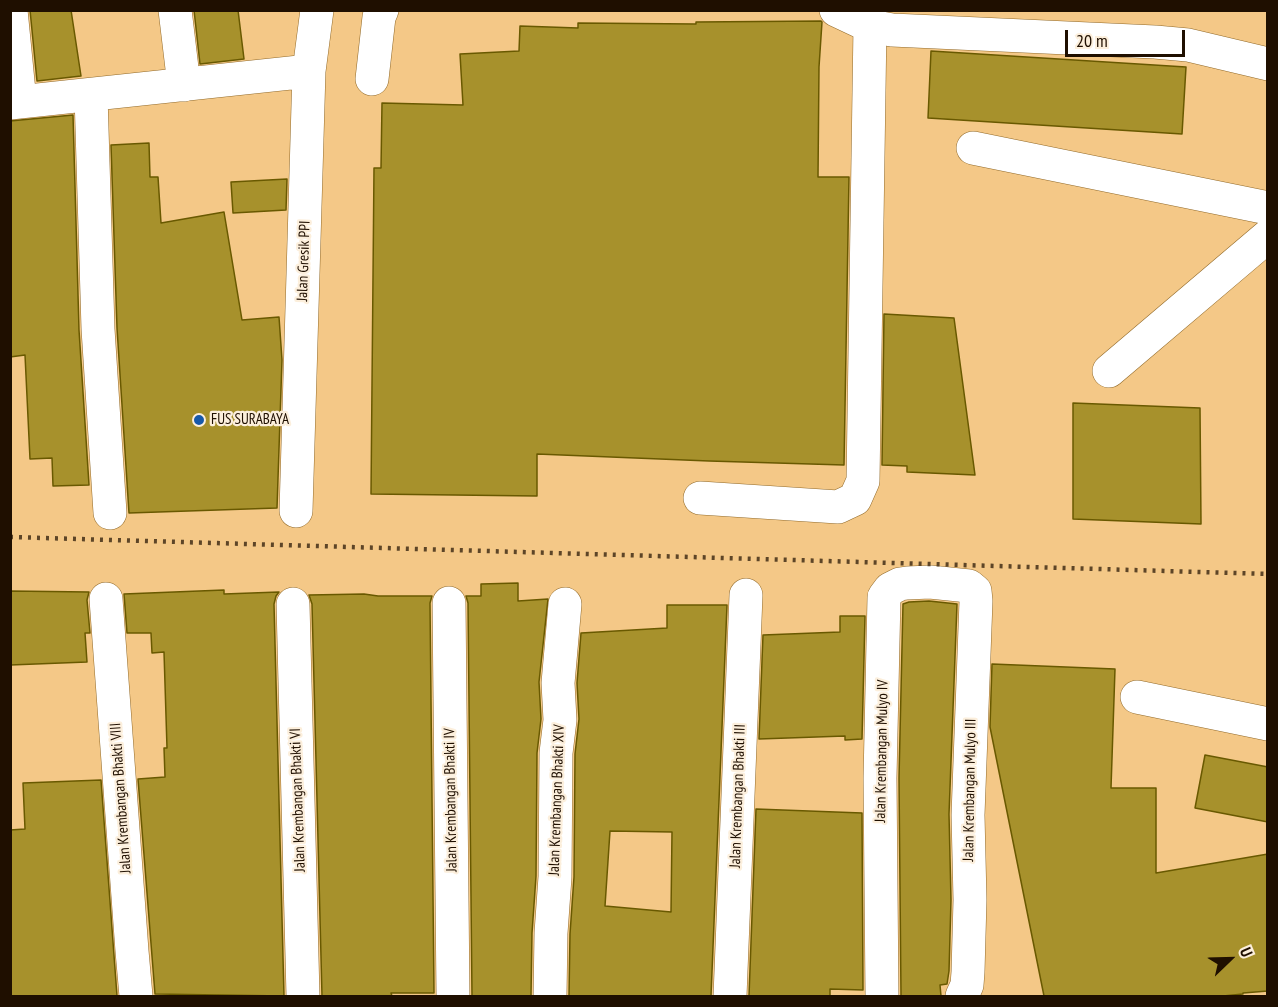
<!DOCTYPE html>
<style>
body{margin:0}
#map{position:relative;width:1278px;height:1007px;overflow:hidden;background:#f4c887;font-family:"PT Sans Narrow",sans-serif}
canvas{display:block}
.frame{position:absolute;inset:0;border:12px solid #1f0f00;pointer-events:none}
.north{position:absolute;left:1200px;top:929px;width:60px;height:60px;-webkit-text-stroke:4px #fcefdc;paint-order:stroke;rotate:67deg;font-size:16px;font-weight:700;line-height:24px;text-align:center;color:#1f0f00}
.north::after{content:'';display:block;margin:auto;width:21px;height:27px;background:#1f0f00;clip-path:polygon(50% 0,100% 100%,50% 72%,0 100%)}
.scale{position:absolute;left:1065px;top:30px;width:120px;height:27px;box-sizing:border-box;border:3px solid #1f0f00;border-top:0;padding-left:8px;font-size:18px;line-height:21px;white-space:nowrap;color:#1f0f00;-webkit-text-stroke:4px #fcefdc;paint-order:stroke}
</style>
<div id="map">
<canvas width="1278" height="1007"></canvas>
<div class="frame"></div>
<div class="north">U</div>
<div class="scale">20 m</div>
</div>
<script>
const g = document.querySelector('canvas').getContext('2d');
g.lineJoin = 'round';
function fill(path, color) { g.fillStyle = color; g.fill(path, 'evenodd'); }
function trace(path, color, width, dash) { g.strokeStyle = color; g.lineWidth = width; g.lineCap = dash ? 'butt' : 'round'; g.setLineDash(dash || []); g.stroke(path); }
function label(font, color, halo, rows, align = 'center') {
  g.font = font + ' "PT Sans Narrow",sans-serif'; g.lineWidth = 4.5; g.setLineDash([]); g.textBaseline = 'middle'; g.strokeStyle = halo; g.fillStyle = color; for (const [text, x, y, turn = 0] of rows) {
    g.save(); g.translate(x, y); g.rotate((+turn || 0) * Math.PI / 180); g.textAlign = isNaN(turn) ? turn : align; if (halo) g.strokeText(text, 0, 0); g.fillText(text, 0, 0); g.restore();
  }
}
const building = new Path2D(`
 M30,10H71L81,76L37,81Z
 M194,10H238L244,59L200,64Z
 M821,21L822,22L819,67L818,177H849L844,465L709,461L537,454V496L371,494L374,168H381L382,103L463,105L460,54L519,51L520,26L578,28V23L696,24V22Z
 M931,51L1186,67L1182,134L928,118Z
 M73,115L79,330L89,485L53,486L52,458L30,459L25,355L10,357V121Z
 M149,143L150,177H158L161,223L224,212L242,320L279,317L282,360L277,508L129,513L117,328L111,145Z
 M287,179L286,210L233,213L231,182Z
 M884,314L954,318L975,475L907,472V466L882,465Z
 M1073,403L1200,408L1201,524L1073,519Z
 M518,583V601L548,599L539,682L541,719L537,753L536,876L532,933L531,996H472L468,603L466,596H481V584Z
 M224,590V594L279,592L276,596L274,604L284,996L155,994L138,779L165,777L164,748H167L164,652L152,653L151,633H127L124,594Z
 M10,591L89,592L87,600L90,633H85L87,662L10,665Z
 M364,594L378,596H432L430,603L434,993H391L392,996H322L312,604L309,595Z
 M929,601L957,604L949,814L951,900L949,971L947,984L940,985L941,996H901L899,778L903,604L909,602Z
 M667,605H727L711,996H569L570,934L574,877L575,754L579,719L577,683L581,633L667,628ZM610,831L672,832L671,912L605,906Z
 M840,616H865L862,739L845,740V736L759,739L763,635L840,632Z
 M992,664L1115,669L1111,788H1156V873L1268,854V991L1243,993V994L1223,996H1044L990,727Z
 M1205,755L1268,767V822L1195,808Z
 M101,780L117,996H10V830L25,829L23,783Z
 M756,809L862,813L863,990L830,989V996H749Z`);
fill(building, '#a7912c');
trace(building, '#695900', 1.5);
const minor = new Path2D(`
 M11,10L20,102
 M175,10L184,85
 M836,10L870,26L892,30L1155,42L1188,45L1268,64
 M372,79L379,17L382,10
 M91,95L98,329L110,513
 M10,103L309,71
 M973,148L1268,208
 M1109,371L1268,236
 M700,498L838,507L855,499L863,481L870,26
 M296,511L309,71L317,10
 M106,599L132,951L136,996
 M449,603L453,996
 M293,604L303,996
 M1137,697L1268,724
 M550,996L551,933L555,877L556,753L560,720L558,683L565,604
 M730,996L746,595
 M882,996L880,778L884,597L890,589L900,584L907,583L930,582L969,586L975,591L976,601L968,815L970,900L968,972L967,985L962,996`);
trace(minor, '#926a29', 34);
trace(minor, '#fff', 33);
trace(new Path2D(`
 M10,537L1268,574`), '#5d4527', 4.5, [3, 6]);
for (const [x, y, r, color] of [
 [199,420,6,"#1759a9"]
]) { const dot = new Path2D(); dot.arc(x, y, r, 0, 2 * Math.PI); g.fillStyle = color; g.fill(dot); trace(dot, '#fcefdc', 2); }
label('15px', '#1f0f00', '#fcefdc', [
 ["Jalan Gresik PPI",304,261,-88],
 ["Jalan Krembangan Mulyo IV",882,751,-89],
 ["Jalan Krembangan Mulyo III",970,790,-89],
 ["Jalan Krembangan Bhakti III",738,796,-88],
 ["Jalan Krembangan Bhakti VIII",121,798,-94],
 ["Jalan Krembangan Bhakti VI",298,800,-92],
 ["Jalan Krembangan Bhakti IV",451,800,-91],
 ["Jalan Krembangan Bhakti XIV",557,800,-88]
]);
label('15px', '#1f0f00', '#fcefdc', [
 ["FUS SURABAYA",211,420]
], 'left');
</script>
